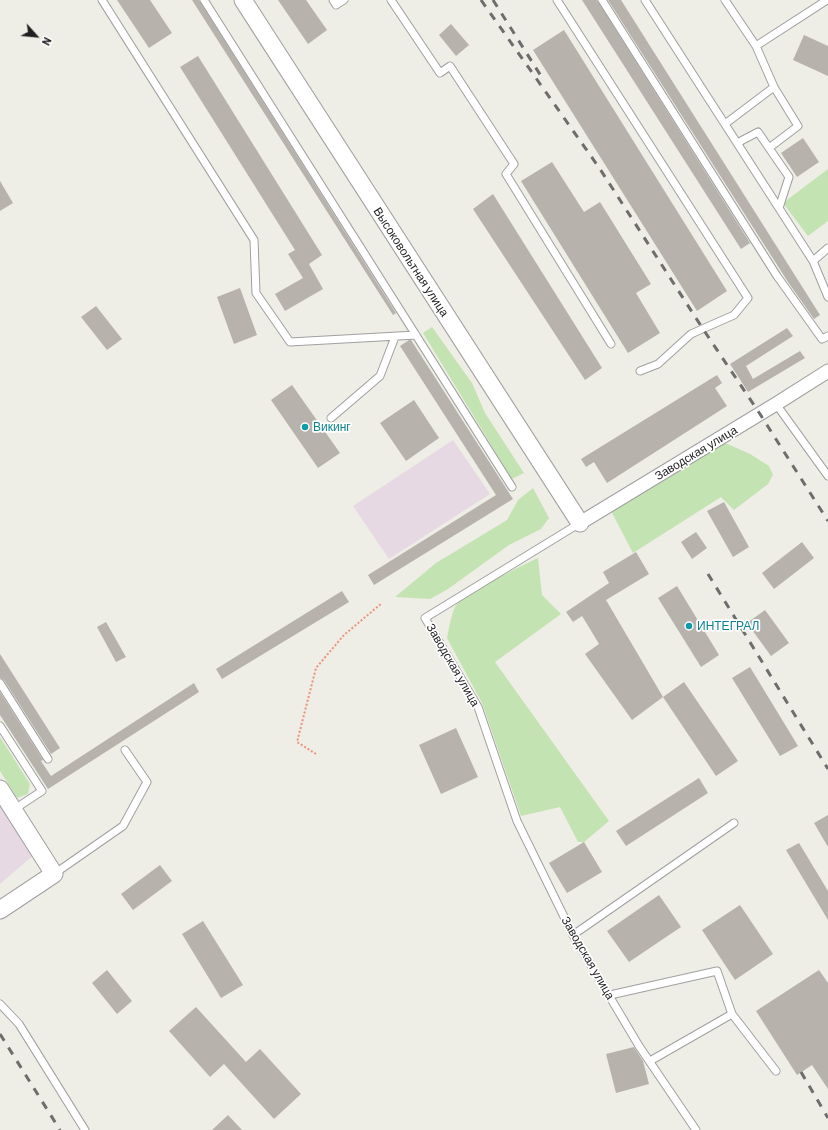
<!DOCTYPE html>
<meta charset="utf-8">
<style>
body{margin:0}
#map{position:relative;width:828px;height:1130px;overflow:hidden;background:#eeede6;font-family:Barlow,sans-serif}
canvas{display:block}
.north{position:absolute;left:16px;top:16px;width:40px;height:40px;-webkit-text-stroke:3px #fff;paint-order:stroke;rotate:117deg;font-size:11px;font-weight:700;line-height:16px;text-align:center;color:#1f1f1f}
.north::after{content:'';display:block;margin:auto;width:14px;height:18px;background:#1f1f1f;clip-path:polygon(50% 0,100% 100%,50% 72%,0 100%)}
</style>
<div id="map">
<canvas width="828" height="1130"></canvas>
<div class="north">N</div>
</div>
<script>
const g = document.querySelector('canvas').getContext('2d');
g.lineJoin = 'round';
function fill(path, color) { g.fillStyle = color; g.fill(path, 'evenodd'); }
function trace(path, color, width, dash) { g.strokeStyle = color; g.lineWidth = width; g.lineCap = dash ? 'butt' : 'round'; g.setLineDash(dash || []); g.stroke(path); }
function label(font, color, halo, rows, align = 'center') {
  g.font = font + ' Barlow,sans-serif'; g.lineWidth = 3.5; g.setLineDash([]); g.textBaseline = 'middle'; g.strokeStyle = halo; g.fillStyle = color; for (const [text, x, y, turn = 0] of rows) {
    g.save(); g.translate(x, y); g.rotate((+turn || 0) * Math.PI / 180); g.textAlign = isNaN(turn) ? turn : align; if (halo) g.strokeText(text, 0, 0); g.fillText(text, 0, 0); g.restore();
  }
}
fill(new Path2D(`
 M453,440L490,494L389,559L353,506Z
 M0,787L41,849L0,884Z`), '#e7d9e3');
fill(new Path2D(`
 M828,169V221L808,236L783,203Z
 M432,327L472,383L485,413L524,473L512,479L423,333Z
 M723,442L750,454L769,466L773,475L768,484L734,510L721,497L633,553L611,511Z
 M533,488L549,518L541,529L509,545L448,589L430,599L395,597L436,563L507,520L518,500Z
 M538,558L542,595L561,614L495,662L609,821L584,842H578L560,807L521,816L482,703L447,638C449,628 451,616 455,607C460,596 523,565 538,558Z
 M0,737L30,784L28,794L17,798L0,771Z`), '#c4e3b2');
fill(new Path2D(`
 M117,0H150L172,33L149,48Z
 M192,0H199L396,313L393,315Z
 M278,0H306L327,30L308,44Z
 M582,0H597L750,243L741,249Z
 M608,0H621L820,315L814,319L788,282Z
 M451,24L469,45L456,56L439,35Z
 M564,30L727,291L697,311L533,50Z
 M804,35L828,46V76L793,60Z
 M198,56L322,255L309,264L323,289L285,311L275,294L303,278L288,254L295,250L180,67Z
 M803,138L819,162L797,177L781,153Z
 M552,162L584,212L600,202L651,284L636,293L660,333L628,353L521,181Z
 M0,181L13,203L0,211Z
 M493,194L602,368L585,380L473,209Z
 M240,288L257,335L234,344L217,297Z
 M96,306L122,339L107,350L81,317Z
 M787,328L793,336L746,366L753,379L800,351L805,358L748,392L730,364Z
 M409,340H411L513,499L374,585L368,575L496,495L400,346Z
 M717,375L722,383L715,388L727,406L607,483L594,462L586,467L581,459Z
 M292,385L340,453L318,468L271,400Z
 M414,400L439,438L406,461L380,423Z
 M724,502L749,547L733,557L707,511Z
 M696,532L707,548L692,559L681,542Z
 M802,542L814,558L774,589L762,573Z
 M636,552L649,574L606,600L663,697L632,720L585,654L599,644L587,624L582,616L573,622L566,612L609,583L603,572Z
 M677,586L719,655L701,667L658,598Z
 M342,591L349,602L222,679L216,669Z
 M765,610L789,643L771,656L747,623Z
 M106,622L126,657L116,662L97,627Z
 M0,654L60,748L51,754L4,680L0,678Z
 M750,667L798,746L780,756L732,678Z
 M684,682L738,761L716,776L663,697Z
 M194,683L199,692L48,789L0,715V692L43,760L41,761L51,776Z
 M456,728L478,777L441,794L419,745Z
 M699,778L708,793L626,846L616,831Z
 M828,815V847L814,823Z
 M584,842L602,872L567,893L549,863Z
 M799,843L828,891V920L786,850Z
 M160,865L172,881L133,910L121,894Z
 M659,895L681,927L629,962L607,931Z
 M740,905L773,954L735,980L702,930Z
 M203,921L243,985L221,998L182,934Z
 M107,970L132,1001L117,1014L92,983Z
 M819,970L828,983V1089L812,1065L797,1075L756,1011Z
 M196,1007L246,1062L260,1049L301,1094L274,1119L224,1064L210,1077L169,1031Z
 M634,1047L643,1061L649,1084L616,1093L606,1054Z
 M228,1115L242,1130H212Z`), '#b7b2ac');
const service = new Path2D(`
 M102,0L254,240L256,293L290,342L416,335
 M204,0L512,487
 M333,0L336,5L344,0
 M391,0L440,73L450,66L514,164L506,174L611,344
 M557,0L748,298L734,315L691,334L658,364L640,371
 M602,0L777,276L822,339L828,336
 M645,0L813,261
 M725,0L756,46
 M725,124L774,87
 M737,143L758,132L789,177L779,208
 M769,148L798,126L774,87L756,46L827,0
 M828,248L813,261L828,297
 M776,404L828,476
 M331,418L380,376L395,337
 M580,523L425,618L478,707L517,821L573,935L639,1046L696,1130
 M0,683L48,759
 M0,726L42,791L13,810
 M54,874L123,826L147,782L125,750
 M573,935L734,823
 M610,995L717,971L732,1014
 M0,1004L19,1024L85,1130
 M650,1061L732,1014L776,1071`);
const minor = new Path2D(`
 M580,523L776,404L828,371`);
const tertiary = new Path2D(`
 M243,0L580,523
 M0,789L54,874L0,910`);
trace(service, '#a0a0a0', 9);
trace(minor, '#a0a0a0', 15);
trace(tertiary, '#a0a0a0', 19);
trace(new Path2D(`
 M316,754L297,742L316,668L344,635L382,603`), '#eb937b', 2, [2, 2]);
trace(service, '#fff', 7);
trace(minor, '#fff', 13);
trace(tertiary, '#fff', 17);
trace(new Path2D(`
 M481,0L600,169L703,329L760,414L828,521
 M493,0L541,76
 M708,574L828,769
 M0,1034L60,1130
 M801,1072L828,1118`), '#6d6d6d', 3, [8, 8]);
for (const [x, y, r, color] of [
 [305,427,4,"#0f9aa8"],
 [689,626,4,"#0f9aa8"]
]) { const dot = new Path2D(); dot.arc(x, y, r, 0, 2 * Math.PI); g.fillStyle = color; g.fill(dot); trace(dot, '#fff', 1.5); }
label('12px', '#1f1f1f', '#fff', [
 ["Высоковольтная улица",411,262,57],
 ["Заводская улица",696,453,-31],
 ["Заводская улица",453,665,60],
 ["Заводская улица",588,958,60]
]);
label('12px', '#0d838f', '#fff', [
 ["Викинг",313,427],
 ["ИНТЕГРАЛ",697,626]
], 'left');
</script>
